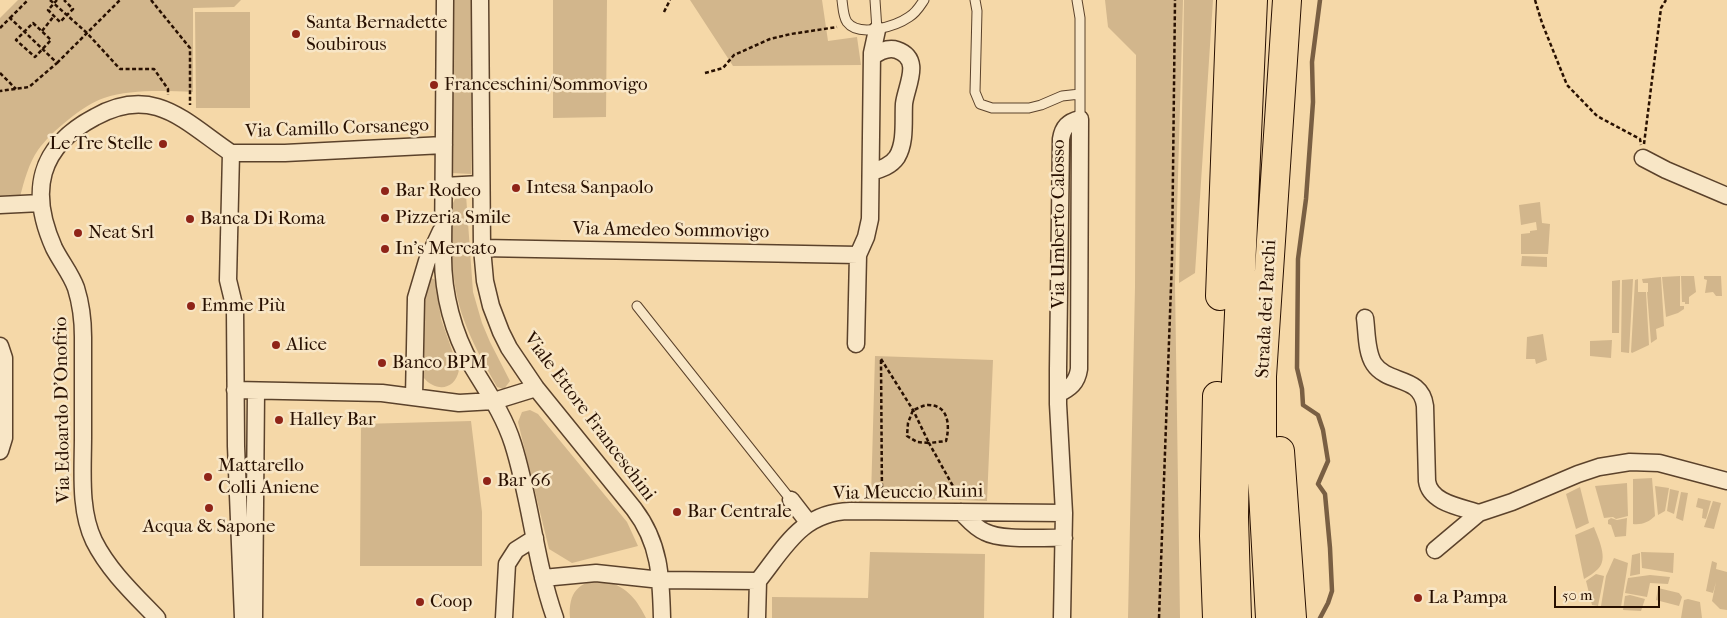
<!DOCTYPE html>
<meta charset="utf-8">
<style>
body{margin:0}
#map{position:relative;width:1727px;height:618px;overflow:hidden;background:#f5d8a8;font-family:"IM FELL French Canon",serif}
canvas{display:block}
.scale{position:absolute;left:1554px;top:586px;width:106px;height:22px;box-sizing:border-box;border:2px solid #281001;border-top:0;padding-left:6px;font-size:15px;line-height:18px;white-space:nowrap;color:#281001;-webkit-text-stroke:4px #f8e6c6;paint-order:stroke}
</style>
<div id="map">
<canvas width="1727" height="618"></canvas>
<div class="scale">50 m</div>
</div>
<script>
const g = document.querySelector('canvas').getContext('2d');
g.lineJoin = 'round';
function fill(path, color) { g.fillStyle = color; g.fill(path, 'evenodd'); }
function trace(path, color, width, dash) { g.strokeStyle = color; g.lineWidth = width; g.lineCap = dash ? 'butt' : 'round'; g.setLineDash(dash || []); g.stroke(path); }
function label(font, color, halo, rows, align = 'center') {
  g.font = font + ' "IM FELL French Canon",serif'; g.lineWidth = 5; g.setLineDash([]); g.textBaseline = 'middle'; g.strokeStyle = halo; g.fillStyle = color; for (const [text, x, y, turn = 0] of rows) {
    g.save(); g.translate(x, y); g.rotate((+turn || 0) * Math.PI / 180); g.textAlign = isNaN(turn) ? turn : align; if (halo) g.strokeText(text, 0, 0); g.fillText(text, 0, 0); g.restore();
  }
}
fill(new Path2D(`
 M18,0H241L234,7L193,8V92C165,91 131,89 104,98C83,105 51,132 38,150C29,163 24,181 20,197H0V18Z
 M452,0H473L471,174L451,173Z
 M553,0H607L606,117L553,118Z
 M690,0H822L828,41L857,37L861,65L733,66Z
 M1105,0H1183L1175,283L1180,618H1128L1135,287L1136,55L1108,27Z
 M1184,0H1213L1195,273L1179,283Z
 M195,12H250V108H196Z
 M459,195H466L473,292L482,323L490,342L510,381L504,389L497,387C485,365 472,343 464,320C451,284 450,243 452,205L455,199Z
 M1540,202L1542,223L1550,224L1548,254H1521V234L1530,233V231L1537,230L1536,222L1521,225L1519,205Z
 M1522,256L1547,257V267L1521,266Z
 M1680,276V306H1684V309L1678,313L1666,317L1662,277Z
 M1681,276H1694L1696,292L1689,297V304H1685V302H1682Z
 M1704,276H1721L1722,296H1716L1713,292L1705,293L1707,280L1704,279Z
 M1661,277L1664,326L1656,329L1657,339L1651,343L1647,292H1648V283H1643L1642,279Z
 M431,278L436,280L441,319L459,370C455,391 435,392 423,377V288L425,281Z
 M1633,279L1629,353L1621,352V349L1622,280Z
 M1638,279V292H1646L1649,345L1632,353L1631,352L1635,280Z
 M1620,280L1619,333H1612V281Z
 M1543,334L1547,360L1536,364L1535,359H1526L1527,337Z
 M1612,340L1611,358L1590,356V341Z
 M875,356L993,360L987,501L871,497Z
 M530,410L538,414L627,522L638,546L572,563L549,549L518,422L522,412Z
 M471,421L482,512V566H360L361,424Z
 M1652,478L1655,516C1649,522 1642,525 1633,524V479Z
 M1627,483L1628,516L1616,519L1613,517L1604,518L1595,486Z
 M1655,486L1669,488L1665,511L1658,515Z
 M1580,487L1589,523L1576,529L1566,494Z
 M1670,489L1679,491L1674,514L1667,511Z
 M1681,492L1688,493L1683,521L1676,518Z
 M1698,498L1711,501L1706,519L1702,518L1703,509L1696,507Z
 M1713,501L1721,503L1714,529L1704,527Z
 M1611,518L1617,520L1627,518L1626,536L1615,537L1611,525L1608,524V520Z
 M1594,527C1598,538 1609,559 1598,569C1594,573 1589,576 1584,579L1575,535Z
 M870,552L985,554L984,618H772V597L868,598Z
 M1641,552L1674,553L1673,573L1642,568Z
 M1640,553V574L1630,576L1632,555Z
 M1614,558L1628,563L1621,607L1601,606L1606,576Z
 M1712,561L1717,563L1716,569L1727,572V610L1720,609L1712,601L1716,582L1713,593L1706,591Z
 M1596,574L1604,576L1598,606L1592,605L1586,581Z
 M1650,575L1670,577L1668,584L1650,583L1647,597L1625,593L1628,578Z
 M603,580C626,587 635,596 646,618H570C568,592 579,581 603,580Z
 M1658,588L1679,593L1682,597L1679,606L1656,600Z
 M1630,595L1645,599L1641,611L1623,610L1625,596Z
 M1688,599L1700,602L1702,618H1681L1684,600Z`), '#d2b68c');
trace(new Path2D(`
 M1320,618L1328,603L1332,591L1330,548L1325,494L1318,484L1328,461L1323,430L1318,415L1303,405L1302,389L1297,368L1298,259L1306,199L1313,102L1312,62L1320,0`), '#795f43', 4.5);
const lane = new Path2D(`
 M842,0C843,7 843,16 847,22C859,38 896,26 909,17C916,13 920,6 924,0
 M875,0L877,30
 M975,0L977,11L975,92L980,104L992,108H1029L1041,105L1062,96L1080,94
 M1077,0L1080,18V119
 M637,306L791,500`);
const street = new Path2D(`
 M445,0L443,257C443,294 453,333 472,366C487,391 504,415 513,444C531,501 535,562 555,618
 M480,0L482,248L485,281L491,306L501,332L509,348L536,388L634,509C660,543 661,577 662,618
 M231,153H285L444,145
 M1643,158L1666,170L1727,196
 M871,172C881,169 891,166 897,157C906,142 903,121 904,104C906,86 923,59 897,50C888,47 880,51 872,57
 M444,186L481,184
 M0,205L41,203
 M482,248L858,255L866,237L870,219L872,53L877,30
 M1365,318C1367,332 1366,352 1374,364C1388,385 1421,375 1425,406L1427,481C1430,503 1461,507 1479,513
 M856,344L858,255
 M0,346L4,358V438L0,451
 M235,390L382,393L459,403L494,401L536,388
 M1058,394C1070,388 1077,383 1079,369L1080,119C1068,122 1063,127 1061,139L1058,369V404L1064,513L1062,618
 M414,397L416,298L427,261L441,231
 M791,500L808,522
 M961,512C968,519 975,528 985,532C1002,541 1043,537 1064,538
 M1435,550L1479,513L1512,502L1578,474L1599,467L1630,462L1659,463L1727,481
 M543,578L596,573L661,580L758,581C785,547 802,512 850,511L1064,513
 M157,618C135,595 109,571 94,541C79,510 83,471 83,436C83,403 83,370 83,337C83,321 81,304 76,288C71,274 61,262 54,248C29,192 38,147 95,117C154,84 185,122 231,153L228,280L235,309L236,446L243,618
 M254,618L256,391
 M504,618L507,564L516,550L535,538
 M757,618L758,581`);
const highway = new Path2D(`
 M1220,296L1231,0
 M1217,396L1214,536L1217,618
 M1280,451L1292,618
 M1237,618L1234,517L1236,381L1253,0
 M1270,618L1262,474V376L1287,0`);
trace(lane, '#5b422b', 11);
trace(street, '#5b422b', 19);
trace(highway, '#281001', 30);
trace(new Path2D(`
 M50,0L87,33L120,69H154L168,89V95
 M57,0L48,10L60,22L73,9L64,0
 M151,0L190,48V105
 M1535,0L1542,23L1567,85L1597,116L1640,139L1641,145
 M664,12L670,0
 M10,18L28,0
 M33,23L51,40L35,57L16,40Z
 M0,28L10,18L57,63L29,87L0,91
 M42,31L54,16
 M57,63L120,0
 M0,73L16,89
 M705,73L723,68L734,55L770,39L791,34L837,27
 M1644,144L1661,8L1666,0
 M881,359L913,410L929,443L917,442L907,436L908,423L913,410C917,409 923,405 928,405C949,405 950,426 946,441L929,443L959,497
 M881,360L882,497
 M1159,618L1172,259L1175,0`), '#281001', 2.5, [4, 2.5]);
trace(lane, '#f8e6c6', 9);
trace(street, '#f8e6c6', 16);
trace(highway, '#f5d8a8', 28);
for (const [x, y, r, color] of [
 [296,34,5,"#8f2418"],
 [434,85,5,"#8f2418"],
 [163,144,5,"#8f2418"],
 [516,188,5,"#8f2418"],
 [385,191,5,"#8f2418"],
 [385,218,5,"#8f2418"],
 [190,219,5,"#8f2418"],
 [78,233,5,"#8f2418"],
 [385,249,5,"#8f2418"],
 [191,306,5,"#8f2418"],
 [276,345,5,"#8f2418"],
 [382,363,5,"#8f2418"],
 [279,420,5,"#8f2418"],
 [208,477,5,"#8f2418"],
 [487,481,5,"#8f2418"],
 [209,508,5,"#8f2418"],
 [677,512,5,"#8f2418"],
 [1418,598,5,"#8f2418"],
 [420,602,5,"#8f2418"]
]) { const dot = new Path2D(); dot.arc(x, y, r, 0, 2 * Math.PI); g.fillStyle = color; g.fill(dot); trace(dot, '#f8e6c6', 2); }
label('19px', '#281001', '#f8e6c6', [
 ["Santa Bernadette",306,23],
 ["Soubirous",306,45],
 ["Franceschini/Sommovigo",444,85],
 ["Le Tre Stelle",153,144,"right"],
 ["Intesa Sanpaolo",526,188],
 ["Bar Rodeo",395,191],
 ["Pizzeria Smile",395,218],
 ["Banca Di Roma",200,219],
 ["Neat Srl",88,233],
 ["In's Mercato",395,249],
 ["Emme Più",201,306],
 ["Alice",286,345],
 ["Banco BPM",392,363],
 ["Halley Bar",289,420],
 ["Mattarello",218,466],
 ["Colli Aniene",218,488],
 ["Bar 66",497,481],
 ["Bar Centrale",687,512],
 ["Acqua & Sapone",209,527,"center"],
 ["La Pampa",1428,598],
 ["Coop",430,602]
], 'left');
label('19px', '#281001', '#f8e6c6', [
 ["Via Camillo Corsanego",337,129,-2],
 ["Via Umberto Calosso",1059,224,-90],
 ["Via Amedeo Sommovigo",671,231,1],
 ["Strada dei Parchi",1267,309,-87],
 ["Via Edoardo D'Onofrio",63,410,-91],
 ["Viale Ettore Franceschini",589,417,53],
 ["Via Meuccio Ruini",908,493,-1]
]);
</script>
